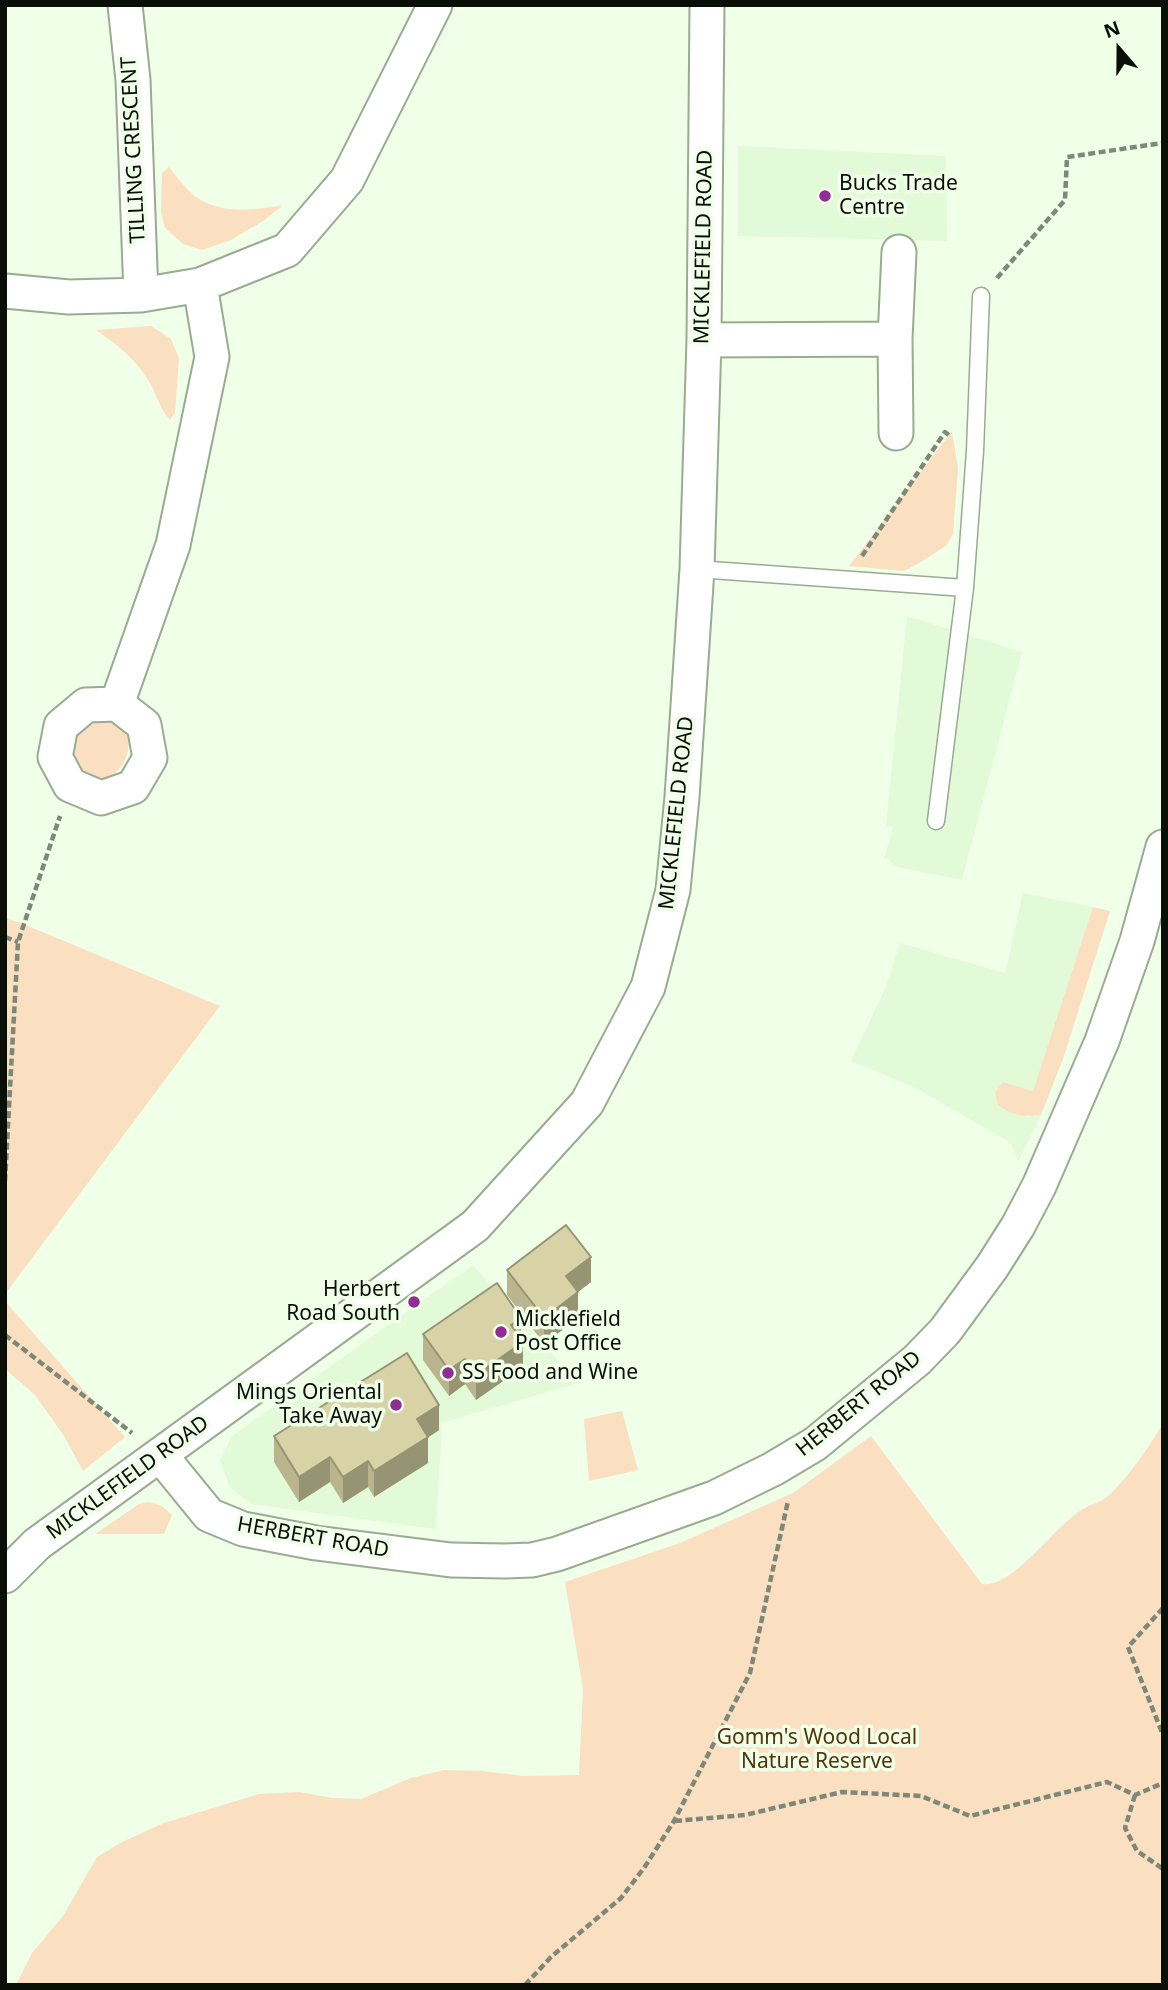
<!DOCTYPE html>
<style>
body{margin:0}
#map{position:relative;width:1168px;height:1990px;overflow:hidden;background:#efffe8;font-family:"Noto Sans",sans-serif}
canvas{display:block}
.frame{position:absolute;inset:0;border:7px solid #090f06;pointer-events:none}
.north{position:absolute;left:1084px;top:14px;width:70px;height:70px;-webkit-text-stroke:5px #efffe8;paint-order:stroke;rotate:340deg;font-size:19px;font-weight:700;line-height:28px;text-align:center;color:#090f06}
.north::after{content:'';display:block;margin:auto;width:24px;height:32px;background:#090f06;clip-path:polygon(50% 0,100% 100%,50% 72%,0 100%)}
</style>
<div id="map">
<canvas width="1168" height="1990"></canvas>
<div class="frame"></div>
<div class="north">N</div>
</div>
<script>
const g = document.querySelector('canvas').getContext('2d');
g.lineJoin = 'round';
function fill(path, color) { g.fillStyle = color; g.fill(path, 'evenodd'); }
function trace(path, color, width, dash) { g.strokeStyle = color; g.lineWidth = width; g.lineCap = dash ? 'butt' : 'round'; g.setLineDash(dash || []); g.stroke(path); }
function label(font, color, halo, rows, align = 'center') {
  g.font = font + ' "Noto Sans",sans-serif'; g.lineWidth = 7; g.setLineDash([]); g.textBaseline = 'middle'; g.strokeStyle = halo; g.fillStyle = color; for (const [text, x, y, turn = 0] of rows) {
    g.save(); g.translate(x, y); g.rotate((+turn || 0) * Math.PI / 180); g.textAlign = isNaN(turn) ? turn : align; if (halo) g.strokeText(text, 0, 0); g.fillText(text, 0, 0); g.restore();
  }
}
fill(new Path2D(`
 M738,146L946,156L947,241L738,236Z
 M907,616L1022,652L962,880L893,866L890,860L884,859L893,827L886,825Z
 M1023,893L1093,907L1033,1091L1003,1082L1026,1117L1041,1115L1018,1162L1011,1143L916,1088L851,1061L884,991L900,943L1005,973Z
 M473,1265L578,1383L442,1423L436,1529L250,1504L230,1487L220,1461L232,1436Z`), '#e2fad7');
fill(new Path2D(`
 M169,167C176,176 183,185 191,193C216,215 252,211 283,205L263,221L231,240L202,250L183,244L165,228L161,212L162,173Z
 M151,326L171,339L179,358L175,413L170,420C160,409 158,398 151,385C136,359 120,347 96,330Z
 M952,431L958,468L953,534L947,545L921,562L904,571L849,566Z
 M107,714C112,719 120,723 124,729C136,747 123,774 104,779C96,782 89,780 82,779L61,734Z
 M1093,907L1110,911L1063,1059L1041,1115C1021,1117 1014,1116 998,1105L995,1093L1003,1082L1033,1091Z
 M5,918L21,923L220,1006L5,1294Z
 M5,1301L125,1437L83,1471L64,1436L35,1395L5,1369Z
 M622,1411L638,1470L589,1481L584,1419Z
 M1163,1424V1985H16L32,1953L63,1916L97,1857L122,1842L164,1823L259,1794L299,1792L332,1798L361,1799L411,1778L444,1770L482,1771L523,1776L579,1775L583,1689L565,1582L680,1543L793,1493L871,1436L982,1584C1013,1589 1056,1524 1083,1509C1091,1504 1099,1503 1107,1497C1128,1478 1148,1448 1163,1424Z
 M148,1502L162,1506L172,1515L164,1534H95L139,1504Z`), '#fbdfc1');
const service = new Path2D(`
 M697,569L965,588
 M936,821L965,588L975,451L981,296`);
const minor = new Path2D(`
 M125,5L133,80L141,295
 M5,291L69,297L141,295L200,285L287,250L347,180L435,5
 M704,340L895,339
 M896,433L895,339L899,252
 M117,704L173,545L212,357L200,285
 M117,704L144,725L150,758L133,787L101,798L70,785L55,757L61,726L86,705Z
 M160,1455L209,1515L243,1529L316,1543L451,1560L505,1561L532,1560L557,1554L714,1498L773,1469L815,1444L917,1360L945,1331L992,1267L1018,1226L1039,1186L1102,1041L1137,941L1163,847
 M5,1576L37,1544L475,1226L587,1103L648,987L673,890L682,797L697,569L704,340L707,5`);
trace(service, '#99ab91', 19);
trace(minor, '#99ab91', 37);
trace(new Path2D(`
 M997,278L1065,200L1067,157L1163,143
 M862,556L945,432L950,436
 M5,937L18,942
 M5,1181L18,942L60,816
 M5,1335L132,1433
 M1163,1608L1128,1647L1163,1735
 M1135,1795L1125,1828L1137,1851L1163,1869
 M675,1821L745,1815L842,1792L921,1796L970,1816L1107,1782L1135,1795L1163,1783
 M525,1985L551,1957L621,1898L644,1868L674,1821L750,1673L788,1501`), '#7d8878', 4.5, [7, 3.5]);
trace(service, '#fff', 16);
trace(minor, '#fff', 33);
fill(new Path2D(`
 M507,1270L591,1282L578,1292V1318L544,1344L507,1295Z
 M423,1334L521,1338L523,1367L476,1400L465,1384L449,1396L423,1360Z
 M439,1430L428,1437V1463L374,1497L368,1487L343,1503L330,1482L299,1502L274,1462V1436Z`), '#bab58f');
fill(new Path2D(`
 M591,1257V1282L578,1292V1318L544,1344V1318L566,1276Z
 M521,1318V1344L523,1342V1367L476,1400V1375L511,1325Z
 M465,1359V1384L449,1396V1370Z
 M439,1405V1430L417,1445L428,1437V1463L374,1497V1471L417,1419Z
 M330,1457V1482L299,1502V1477Z
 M368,1461V1487L343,1503V1477Z`), '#979474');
const building = new Path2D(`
 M566,1225L591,1257L566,1276L578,1292L544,1318L507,1270Z
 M497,1283L521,1318L511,1325L523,1342L476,1375L465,1359L449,1370L423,1334Z
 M407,1353L439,1405L417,1419L428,1437L374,1471L368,1461L343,1477L330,1457L299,1477L274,1436Z`);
fill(building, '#d8d3a6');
trace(building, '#979474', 2);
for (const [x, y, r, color] of [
 [825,196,7,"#902c93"],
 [414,1302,7,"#902c93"],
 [501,1332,7,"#902c93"],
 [448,1373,7,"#902c93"],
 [396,1405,7,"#902c93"]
]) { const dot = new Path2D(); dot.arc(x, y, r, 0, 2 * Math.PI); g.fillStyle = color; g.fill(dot); trace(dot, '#efffe8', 2.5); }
label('21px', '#090f06', '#efffe8', [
 ["TILLING CRESCENT",134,150,-93],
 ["MICKLEFIELD ROAD",704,247,-89],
 ["MICKLEFIELD ROAD",677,813,-84],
 ["HERBERT ROAD",859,1404,-39],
 ["MICKLEFIELD ROAD",128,1478,-36],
 ["HERBERT ROAD",313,1538,10]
]);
label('21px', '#090f06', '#efffe8', [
 ["Bucks Trade",839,184],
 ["Centre",839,208],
 ["Herbert",400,1290,"right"],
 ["Road South",400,1314,"right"],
 ["Micklefield",515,1320],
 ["Post Office",515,1344],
 ["SS Food and Wine",462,1373],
 ["Mings Oriental",382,1393,"right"],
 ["Take Away",382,1417,"right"]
], 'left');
label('21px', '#543409', '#efffe8', [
 ["Gomm's Wood Local",817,1738],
 ["Nature Reserve",817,1762]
]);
</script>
